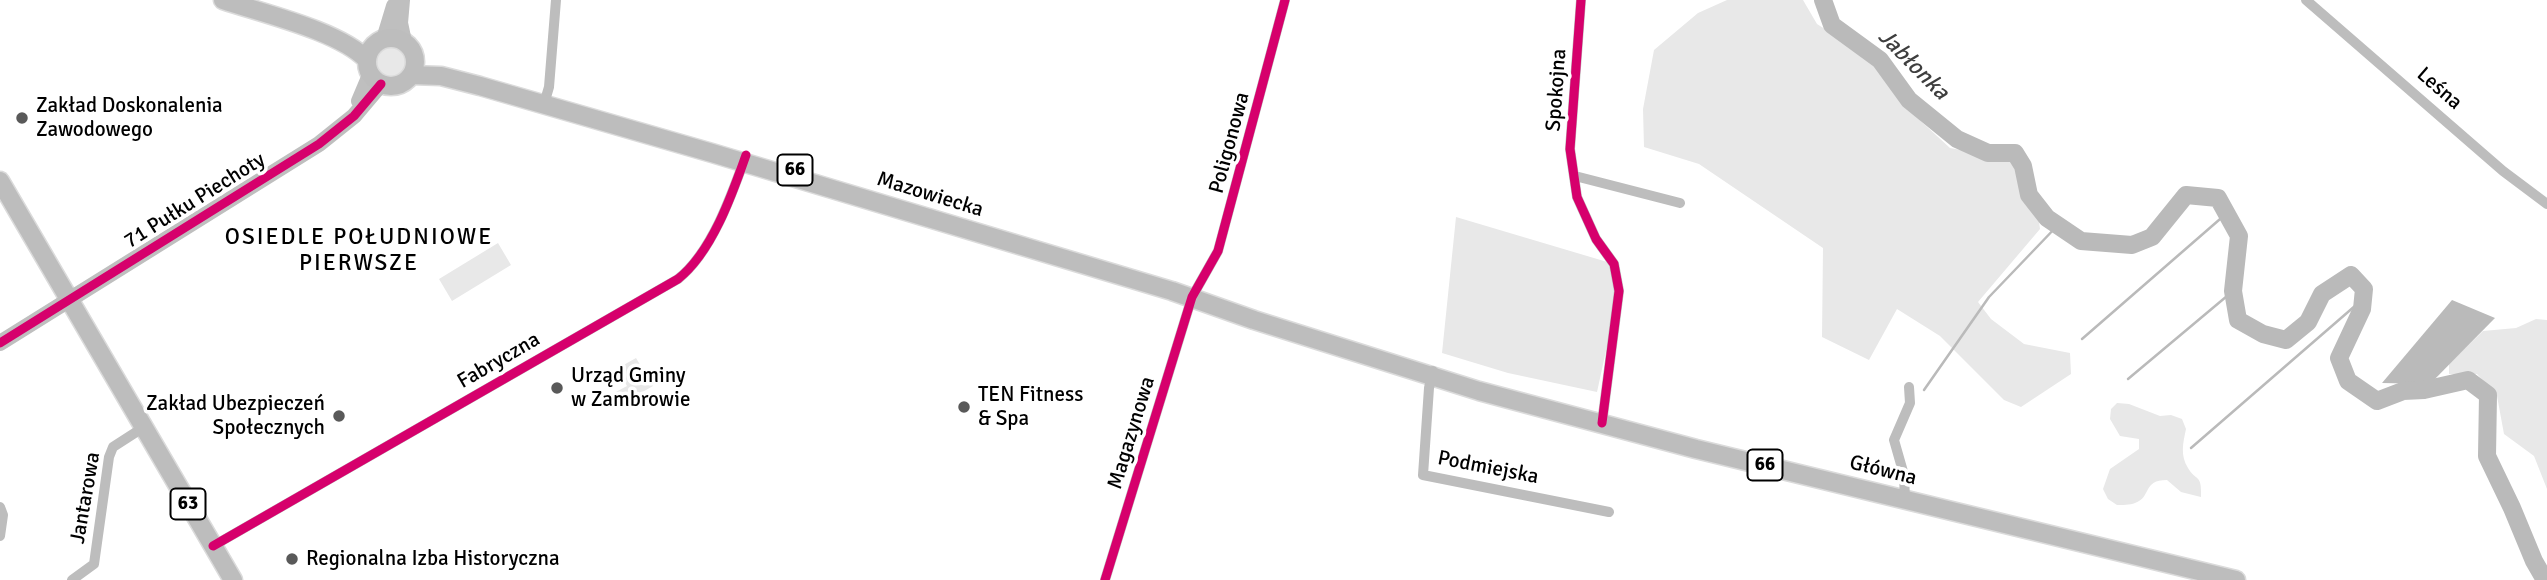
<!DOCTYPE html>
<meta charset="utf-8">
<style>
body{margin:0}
canvas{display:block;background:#fff}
</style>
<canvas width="2547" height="580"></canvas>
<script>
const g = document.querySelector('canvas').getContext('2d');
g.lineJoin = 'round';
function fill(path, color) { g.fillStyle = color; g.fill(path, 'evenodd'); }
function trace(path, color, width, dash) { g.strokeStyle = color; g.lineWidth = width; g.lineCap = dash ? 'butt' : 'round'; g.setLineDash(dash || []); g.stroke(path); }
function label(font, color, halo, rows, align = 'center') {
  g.font = font + ' Signika,sans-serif'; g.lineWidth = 7; g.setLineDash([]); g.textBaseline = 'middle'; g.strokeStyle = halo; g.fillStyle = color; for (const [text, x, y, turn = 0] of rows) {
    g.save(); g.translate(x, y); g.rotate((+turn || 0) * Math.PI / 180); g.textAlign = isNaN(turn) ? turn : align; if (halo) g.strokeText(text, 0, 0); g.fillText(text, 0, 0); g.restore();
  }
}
fill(new Path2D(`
 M1727,0H1803L1817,24L1872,59L1911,112L1950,148L2000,157L2013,163L2023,198L2038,214L2040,229L1978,302L1991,319L2024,344L2070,353L2071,374L2021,407L2004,400L1940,336L1897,309L1869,360L1822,337L1823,248L1699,164L1644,147L1643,109L1654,50L1698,13Z
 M375 62a16 16 0 1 1 32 0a16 16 0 1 1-32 0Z
 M1456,217L1614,264L1619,291L1597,392L1508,373L1442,353Z
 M498,243L511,265L452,301L439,279Z
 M2536,319L2547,320V489L2534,456L2504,434L2497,396L2477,374H2449V364L2483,331L2516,328Z
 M636,358L653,386L618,406L612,394L627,386L622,377L625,375L620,367Z
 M2117,403L2129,404L2160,416L2171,415L2182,419L2186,429C2183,443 2180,455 2188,468C2196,482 2202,473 2201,497L2181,492L2167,480C2142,480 2152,497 2135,503C2130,505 2122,505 2117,505L2108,499L2103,489L2110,469L2139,449V439L2120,436L2110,419L2111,409Z`), '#e8e8e8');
fill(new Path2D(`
 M2452,300L2495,318L2430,384L2382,383Z`), '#bababa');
trace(new Path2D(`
 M2082,339L2227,213
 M2128,379L2233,291
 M1924,390L1989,297L2058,225
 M2191,448L2363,299`), '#bababa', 2.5);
trace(new Path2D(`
 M1823,0L1832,25L1880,60L1909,100L1957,139L1988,153H2015L2023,166L2029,195L2047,218L2081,241L2132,245L2152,237L2186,195L2218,198L2239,236L2233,291L2238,320L2263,334L2286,340L2308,322L2322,294L2351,275L2364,289L2362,309L2339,358L2348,381L2377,401L2403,391L2424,390L2468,380L2488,395L2487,456L2512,508L2534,561L2545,580`), '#bababa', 18);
const primary = new Path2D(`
 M223,0C261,13 340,31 367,60
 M367 62a24 24 0 1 1 48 0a24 24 0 1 1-48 0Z
 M411,75L441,76L480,86L712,153L1172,291L1254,320L1479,391L1696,449L2236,580
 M0,181L233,580`);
trace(primary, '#dbdbdb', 21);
trace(new Path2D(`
 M1581,0L1570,149L1577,197L1596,239L1614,264L1619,291L1602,423
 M2306,0L2503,171L2547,204
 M544,104L549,87L556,0
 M1575,176L1680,203
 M1433,371L1429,388L1423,475L1609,512
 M1905,500L1904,475L1894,440L1910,403L1909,387
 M0,507L3,515L0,536
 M213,546L678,279C711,253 731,197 745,158
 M72,580L94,564L109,457L113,447L144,427
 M1105,580L1192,297L1218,251L1285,0`), '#bdbdbd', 10);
trace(new Path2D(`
 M402,0L400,23L404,42
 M384,39L394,6
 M359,101L370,75
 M0,343L319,144L354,116L381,84`), '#bfbfbf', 16);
trace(primary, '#bdbdbd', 18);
trace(new Path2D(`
 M1581,0L1570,149L1577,197L1596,239L1614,264L1619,291L1602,423
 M0,343L319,144L354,116L381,84
 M213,546L678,279C712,252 732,195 746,155
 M1105,580L1192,297L1218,251L1285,0`), '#d6006c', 9);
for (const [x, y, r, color] of [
 [22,118,7,"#595959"],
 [557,388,7,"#595959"],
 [964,407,7,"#595959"],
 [339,416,7,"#595959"],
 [292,559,7,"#595959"]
]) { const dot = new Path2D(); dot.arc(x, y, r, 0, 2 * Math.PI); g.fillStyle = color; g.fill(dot); trace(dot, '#fff', 2.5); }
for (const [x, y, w] of [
 [795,170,35],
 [1765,465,35],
 [188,504,35]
]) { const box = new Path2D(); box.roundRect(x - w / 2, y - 15.5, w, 31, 5); g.fillStyle = '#fff'; g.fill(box); trace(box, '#000', 2); }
label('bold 19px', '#000', null, [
 ["66",795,170],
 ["66",1765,465],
 ["63",188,504]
]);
label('21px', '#000', '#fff', [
 ["Leśna",2439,89,41],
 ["Spokojna",1557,90,-86],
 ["Poligonowa",1230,143,-75],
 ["Mazowiecka",930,195,17],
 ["71 Pułku Piechoty",195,201,-32],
 ["Fabryczna",499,361,-30],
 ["Magazynowa",1132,433,-73],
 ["Podmiejska",1488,468,11],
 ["Główna",1883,471,14],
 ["Jantarowa",86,498,-80]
]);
label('21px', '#000', '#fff', [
 ["Zakład Doskonalenia",36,106],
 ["Zawodowego",36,130],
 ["Urząd Gminy",571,376],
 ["w Zambrowie",571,400],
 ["TEN Fitness",978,395],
 ["& Spa",978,419],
 ["Zakład Ubezpieczeń",325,404,"right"],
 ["Społecznych",325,428,"right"],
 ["Regionalna Izba Historyczna",306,559]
], 'left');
label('italic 23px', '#3e3e3e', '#fff', [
 ["Jabłonka",1913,65,45]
]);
g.letterSpacing = '2px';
label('23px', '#000', '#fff', [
 ["OSIEDLE POŁUDNIOWE",359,238],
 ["PIERWSZE",359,264]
]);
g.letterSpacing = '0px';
</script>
